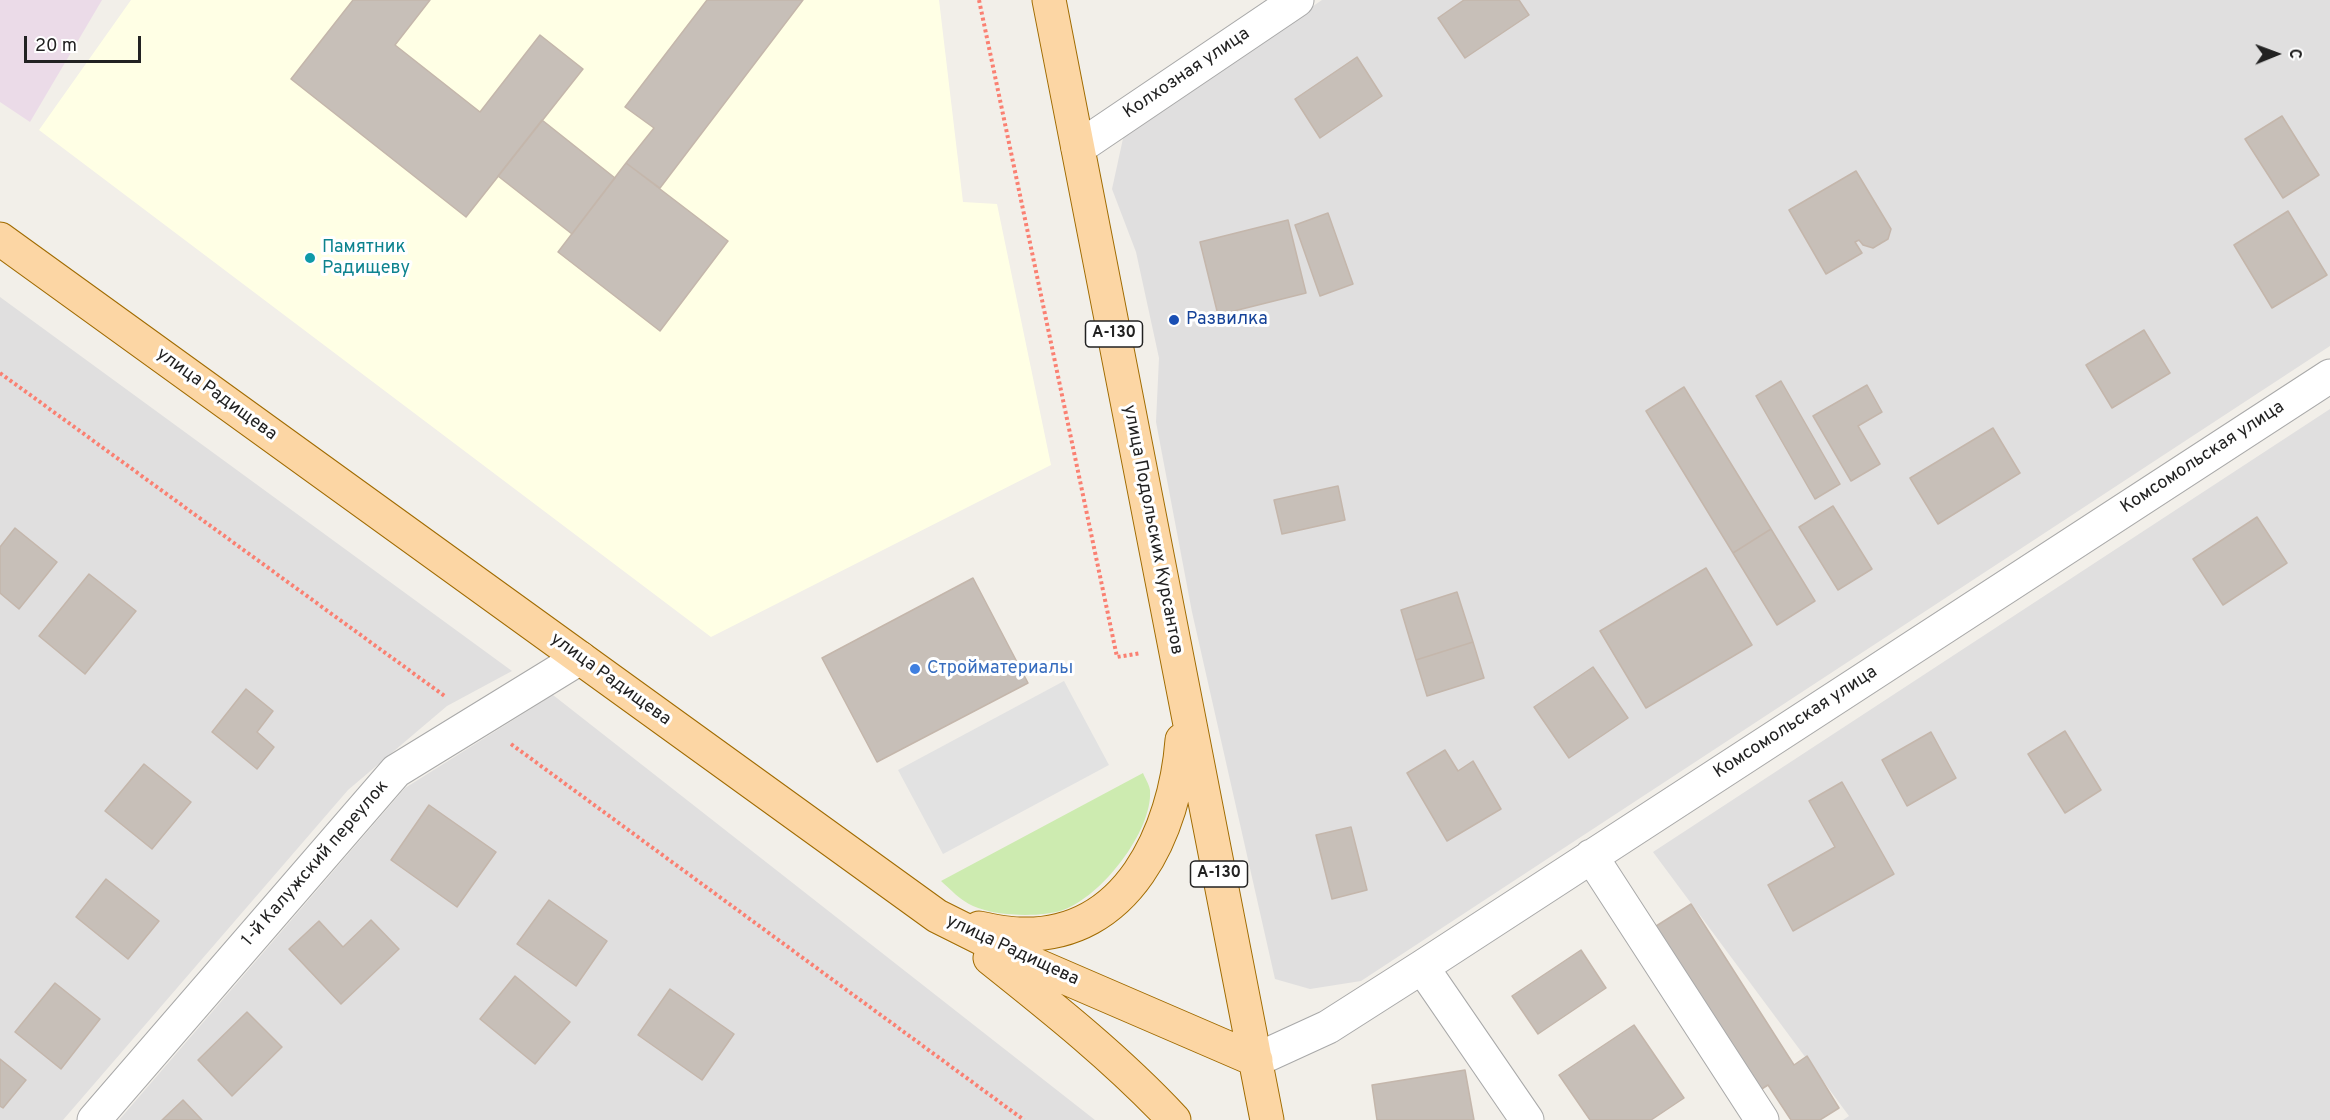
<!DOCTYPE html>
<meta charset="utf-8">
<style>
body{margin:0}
#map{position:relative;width:2330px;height:1120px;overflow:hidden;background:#f2efe9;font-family:Overpass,sans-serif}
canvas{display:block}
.north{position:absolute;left:2246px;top:24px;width:60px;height:60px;-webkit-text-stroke:4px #fff;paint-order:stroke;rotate:89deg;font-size:16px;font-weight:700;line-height:24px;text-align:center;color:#222}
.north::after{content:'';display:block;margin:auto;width:21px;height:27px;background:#222;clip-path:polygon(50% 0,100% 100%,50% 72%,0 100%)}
.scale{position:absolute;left:24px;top:36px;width:117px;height:27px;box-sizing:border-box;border:3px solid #222;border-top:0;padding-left:8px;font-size:18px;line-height:21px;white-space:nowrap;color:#222;-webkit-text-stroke:4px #fff;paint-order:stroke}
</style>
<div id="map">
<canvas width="2330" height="1120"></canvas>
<div class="north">С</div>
<div class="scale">20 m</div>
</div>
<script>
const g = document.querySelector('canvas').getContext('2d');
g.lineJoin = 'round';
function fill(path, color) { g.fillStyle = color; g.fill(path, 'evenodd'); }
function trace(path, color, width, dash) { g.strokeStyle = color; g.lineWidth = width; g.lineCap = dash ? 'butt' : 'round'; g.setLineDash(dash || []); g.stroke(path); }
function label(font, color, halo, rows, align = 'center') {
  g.font = font + ' Overpass,sans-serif'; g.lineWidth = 6; g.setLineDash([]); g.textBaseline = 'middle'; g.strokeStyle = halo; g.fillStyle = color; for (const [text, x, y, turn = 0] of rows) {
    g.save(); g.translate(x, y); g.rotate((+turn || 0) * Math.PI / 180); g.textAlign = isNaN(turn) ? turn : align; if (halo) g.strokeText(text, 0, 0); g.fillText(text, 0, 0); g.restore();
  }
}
fill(new Path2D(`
 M1322,0H2330V346L1361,981L1310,989L1275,979L1192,612L1156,422L1159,358L1136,252L1112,189L1124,134Z
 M0,297L512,671L447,706L348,790L63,1120H0Z
 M2330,409V1120H1843L1849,1116L1653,852Z
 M553,695L1095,1120H119L405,788Z`), '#e0dfdf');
fill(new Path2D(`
 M0,0H102L30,122L0,102Z`), '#ebdbe8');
fill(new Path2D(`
 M131,0H939L963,202L997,204L1051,465L711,637L39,130Z`), '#ffffe5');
fill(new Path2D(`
 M1143,773C1145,778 1149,784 1150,790C1153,831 1101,897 1063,910C1039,918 995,916 973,906C961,901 950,889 941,881Z`), '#cdebb0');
fill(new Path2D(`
 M1064,681L1109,765L943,854L898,770Z`), '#e2e2e2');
const building = new Path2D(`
 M353,0H430L395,45L480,112L540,35L583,69L466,217L291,79Z
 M707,0H803L660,188L626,163L654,128L625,107Z
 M1464,0H1519L1529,15L1465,58L1438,18Z
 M1357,57L1382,96L1320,138L1295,99Z
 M2282,116L2319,175L2283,198L2245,139Z
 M542,120L615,178L572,234L498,176Z
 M626,163L728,241L660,331L558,252Z
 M1856,171L1891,229L1888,239L1873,248L1863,245L1859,240L1855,242L1862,253L1826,274L1789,210Z
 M2288,211L2327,275L2272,308L2234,245Z
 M1328,213L1353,284L1320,296L1295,225Z
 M1288,220L1306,293L1218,315L1200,242Z
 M2144,330L2170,373L2112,408L2086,365Z
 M1781,381L1840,484L1815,499L1756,396Z
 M1867,385L1882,412L1858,426L1880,464L1851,481L1813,416Z
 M1684,387L1771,529L1733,553L1646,411Z
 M1993,428L2020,473L1938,524L1910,478Z
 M1338,486L1345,520L1282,534L1274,500Z
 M1833,506L1872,569L1838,590L1799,527Z
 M2257,517L2287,563L2223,605L2193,559Z
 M15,528L57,562L19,609L0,593V547Z
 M1771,529L1815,601L1777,625L1733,553Z
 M1706,568L1752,645L1646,708L1600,631Z
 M89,574L136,611L85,674L39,636Z
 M973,578L1028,683L877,762L822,658Z
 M1457,592L1473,642L1416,660L1401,610Z
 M1473,642L1484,678L1427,696L1416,660Z
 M1593,667L1628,718L1569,758L1534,707Z
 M246,689L273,711L257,732L274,747L257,769L212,732Z
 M2065,731L2101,790L2065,813L2028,754Z
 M1931,732L1956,778L1907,806L1882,760Z
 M1445,750L1458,771L1473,761L1501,809L1447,841L1407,773Z
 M144,764L191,802L152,849L105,811Z
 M1842,782L1894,874L1793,931L1768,885L1835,847L1809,801Z
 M429,805L496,852L457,907L391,860Z
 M1351,827L1367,890L1332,899L1316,835Z
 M106,879L159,921L128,959L76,917Z
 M549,900L607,941L576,986L517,944Z
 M1691,904L1794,1065L1807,1056L1839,1108L1820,1120H1791L1768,1085L1757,1092L1653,928Z
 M371,920L399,949L341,1004L289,949L319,921L343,947Z
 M1581,950L1606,988L1538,1034L1512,996Z
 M515,976L570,1022L535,1064L480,1019Z
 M55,983L100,1019L61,1069L15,1032Z
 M670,989L734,1034L702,1080L638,1035Z
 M247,1012L282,1047L232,1096L198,1060Z
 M1634,1025L1684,1098L1651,1120H1590L1559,1075Z
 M0,1059L26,1080L3,1108L0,1106Z
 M1465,1070L1474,1120H1377L1372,1085Z
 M183,1100L202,1120H162Z`);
fill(building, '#c7bfb8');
trace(building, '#c4b6ab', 1.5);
const minor = new Path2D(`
 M1078,148L1297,0
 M1591,856L1762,1120
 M1422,967L1527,1120
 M1256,1060L1328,1027L1422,967L2330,376
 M94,1120L396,771L580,658`);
const major = new Path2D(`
 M1049,0L1267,1120
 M0,239L937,916L1029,962L1256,1060
 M979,928C993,931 1007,934 1020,934C1128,938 1175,831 1182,740
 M990,958C1054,1009 1118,1060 1174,1120`);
trace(minor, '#a9a9a9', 35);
trace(major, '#a06b00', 35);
trace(new Path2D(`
 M979,0L1117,657L1141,653
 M0,373L446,697
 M511,744L1024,1120`), '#fa8072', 4, [3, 3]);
trace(minor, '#fff', 33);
trace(major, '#fcd6a4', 33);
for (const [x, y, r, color] of [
 [310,258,6,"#0f9aa8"],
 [1174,320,6,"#1a4fb4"],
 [915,669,6,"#3f7fe0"]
]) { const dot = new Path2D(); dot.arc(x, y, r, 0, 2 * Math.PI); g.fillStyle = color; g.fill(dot); trace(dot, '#fff', 2); }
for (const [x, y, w] of [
 [1114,334,57],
 [1219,874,57]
]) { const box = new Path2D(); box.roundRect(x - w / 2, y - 13, w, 26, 4.5); g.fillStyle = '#fff'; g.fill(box); trace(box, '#222', 1.5); }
label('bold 16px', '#222', null, [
 ["А-130",1114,334],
 ["А-130",1219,874]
]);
label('18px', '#222', '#fff', [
 ["Колхозная улица",1187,74,-34],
 ["улица Радищева",216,395,36],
 ["Комсомольская улица",2203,458,-33],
 ["улица Подольских Курсантов",1152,530,79],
 ["улица Радищева",610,680,36],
 ["Комсомольская улица",1796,723,-33],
 ["1-й Калужский переулок",316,864,-49],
 ["улица Радищева",1012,951,25]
]);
label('18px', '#0d838f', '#fff', [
 ["Памятник",322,248],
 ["Радищеву",322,269]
], 'left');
label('18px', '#164399', '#fff', [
 ["Развилка",1186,320]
], 'left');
label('18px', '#366cbe', '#fff', [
 ["Стройматериалы",927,669]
], 'left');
</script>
